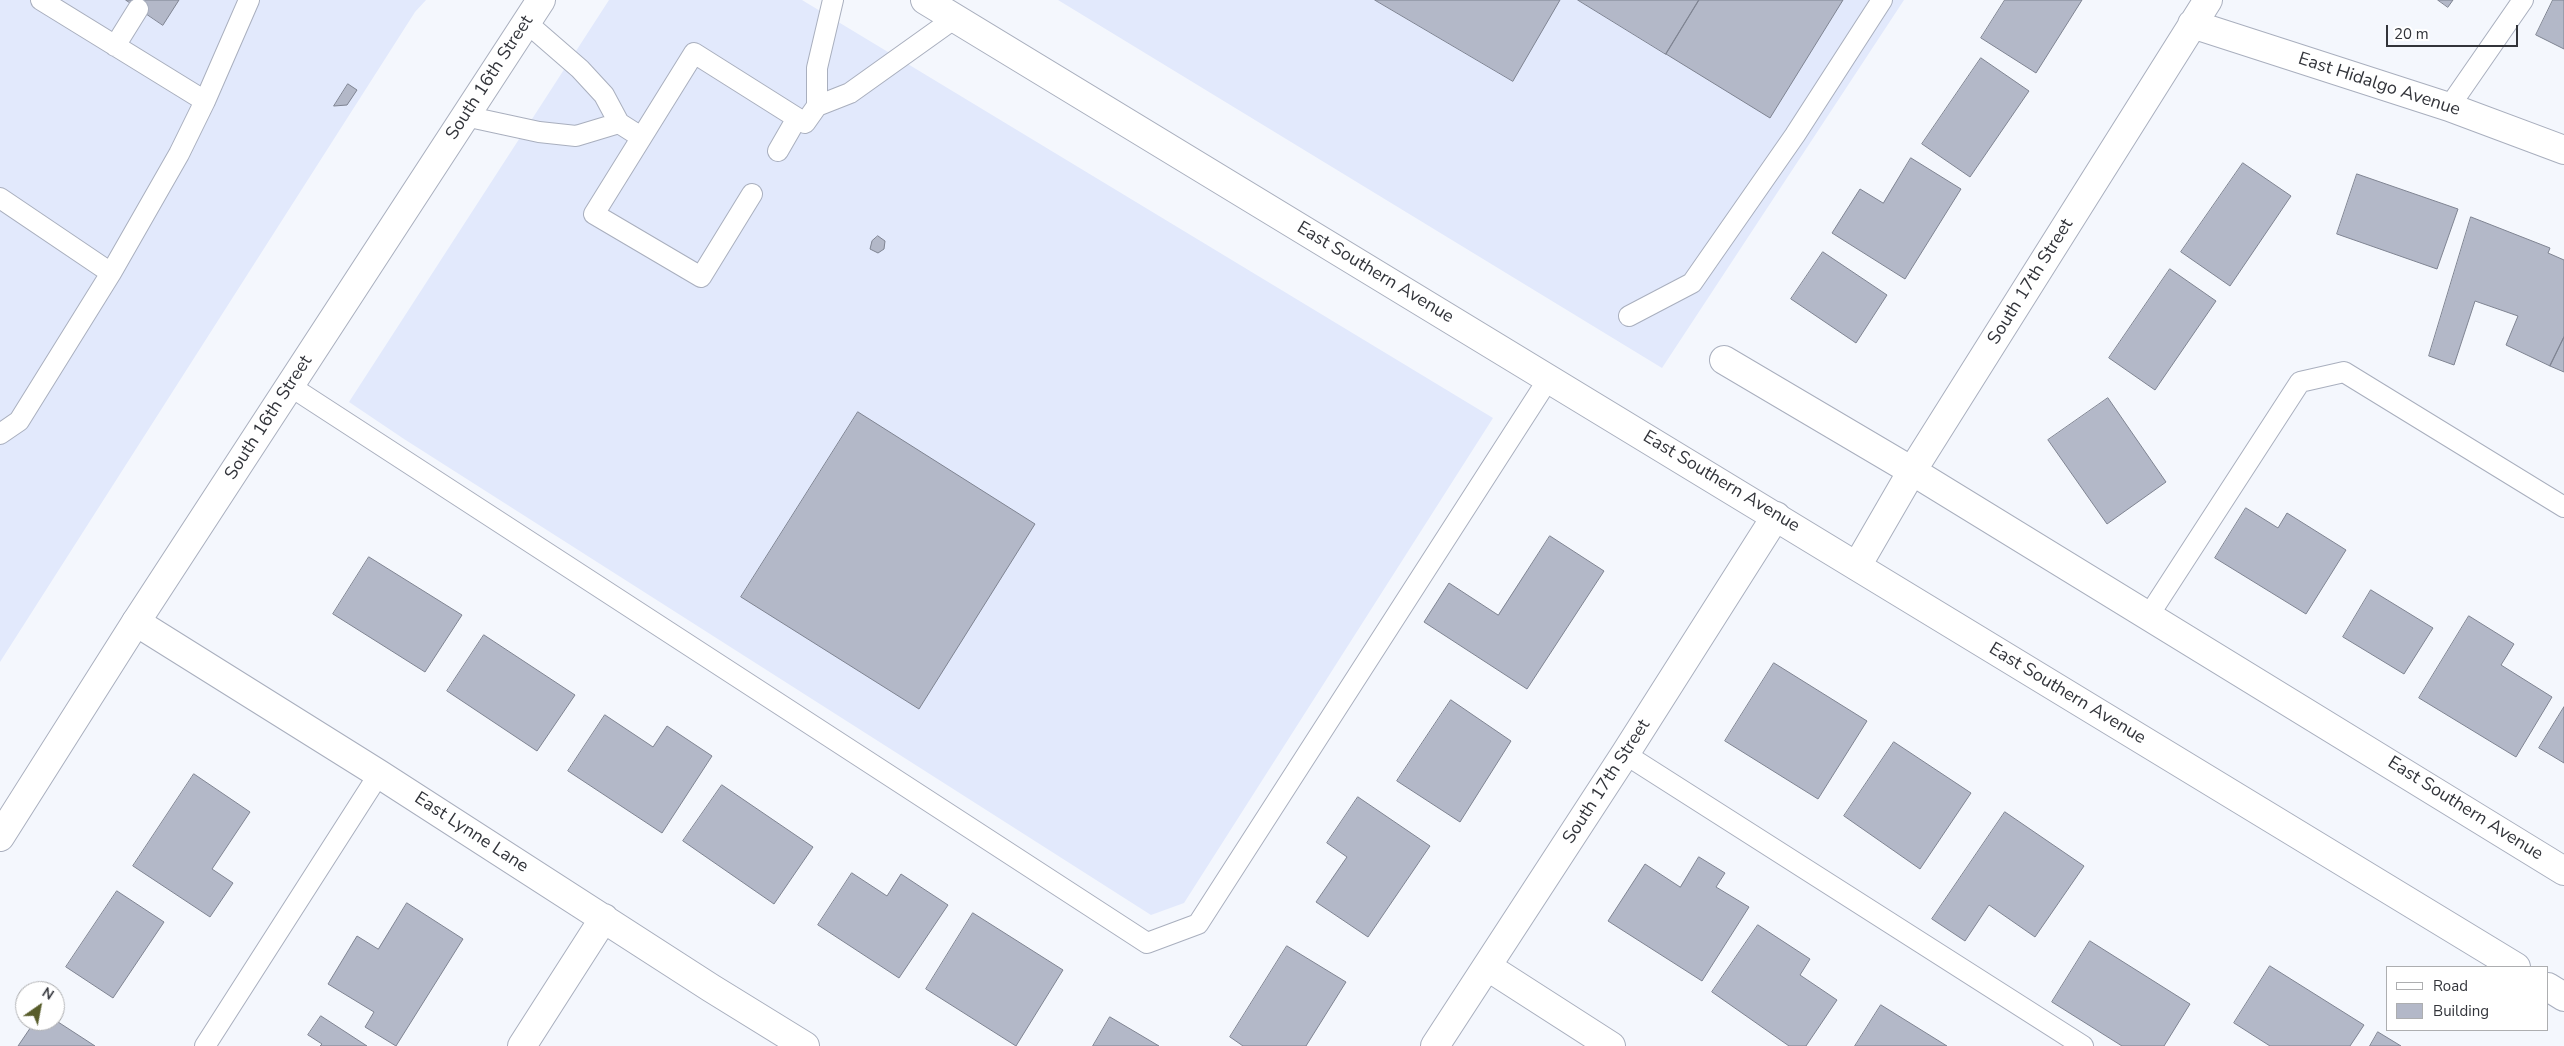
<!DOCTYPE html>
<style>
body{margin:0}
#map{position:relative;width:2564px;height:1046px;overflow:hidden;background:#f4f7fd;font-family:"Nunito Sans",sans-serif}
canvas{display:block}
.legend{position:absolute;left:2386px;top:966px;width:162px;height:65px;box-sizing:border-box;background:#fff;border:1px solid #adaeb0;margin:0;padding:6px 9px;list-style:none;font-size:15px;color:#32343a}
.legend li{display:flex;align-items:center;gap:10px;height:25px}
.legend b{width:25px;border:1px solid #adaeb0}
.north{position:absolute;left:15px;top:981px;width:50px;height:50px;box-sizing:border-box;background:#fff;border:1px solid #adaeb0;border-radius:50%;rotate:33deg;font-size:14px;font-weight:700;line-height:20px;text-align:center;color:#32343a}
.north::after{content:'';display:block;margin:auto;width:18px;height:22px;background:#585d2b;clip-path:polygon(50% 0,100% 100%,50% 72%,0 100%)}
.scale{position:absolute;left:2386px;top:25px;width:132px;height:22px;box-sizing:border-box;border:2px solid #32343a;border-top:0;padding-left:6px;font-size:15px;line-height:18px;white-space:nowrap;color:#32343a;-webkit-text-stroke:4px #fff;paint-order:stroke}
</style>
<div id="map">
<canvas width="2564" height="1046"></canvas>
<ul class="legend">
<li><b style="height:6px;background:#fff"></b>Road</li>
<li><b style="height:14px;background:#b3b8c8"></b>Building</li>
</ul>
<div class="north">N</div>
<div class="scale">20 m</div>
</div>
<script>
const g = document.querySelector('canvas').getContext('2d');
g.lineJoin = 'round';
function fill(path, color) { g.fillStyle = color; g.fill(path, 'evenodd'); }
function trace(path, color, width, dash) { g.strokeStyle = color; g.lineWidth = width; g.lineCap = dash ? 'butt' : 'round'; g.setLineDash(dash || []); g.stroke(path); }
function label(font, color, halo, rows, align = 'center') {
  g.font = font + ' "Nunito Sans",sans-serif'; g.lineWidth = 4; g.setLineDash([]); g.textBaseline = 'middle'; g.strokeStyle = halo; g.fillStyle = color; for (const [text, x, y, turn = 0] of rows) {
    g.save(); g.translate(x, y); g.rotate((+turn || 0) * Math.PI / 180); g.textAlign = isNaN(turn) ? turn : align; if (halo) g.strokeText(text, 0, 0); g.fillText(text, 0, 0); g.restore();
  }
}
fill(new Path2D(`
 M0,0H426L415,12L0,662Z
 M609,0H802L1493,418L1184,903L1151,915L404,439L349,402Z
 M1058,0H1904L1662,368Z`), '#e2e9fc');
const building = new Path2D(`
 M126,0H179L163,25Z
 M1375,0H1560L1513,81Z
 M1578,0H1699L1666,54Z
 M1699,0H1843L1770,118L1666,54Z
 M2005,0H2082L2036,73L1981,38Z
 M2438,0H2453L2448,7Z
 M2553,0H2564V49L2536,35Z
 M1981,58L2029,91L1970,177L1922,144Z
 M348,84L357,90L347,105L334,106Z
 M1911,158L1961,189L1905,279L1832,233L1860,189L1883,203Z
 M2243,163L2291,196L2230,286L2181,252Z
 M2357,174L2458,209L2437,269L2337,234Z
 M2471,217L2550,248L2548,253L2564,260V337L2550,366L2506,345L2518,316L2475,301L2454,365L2429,356Z
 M878,236L885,241L884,249L878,253L870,249L872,241Z
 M1823,252L1887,295L1856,343L1791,299Z
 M2170,269L2216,301L2155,390L2109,358Z
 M2564,337V372L2550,366Z
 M2108,398L2166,482L2107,524L2048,440Z
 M858,412L1035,524L919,709L741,597Z
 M2246,508L2278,528L2287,513L2346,550L2306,614L2215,558Z
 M1550,536L1604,571L1527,689L1424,622L1449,583L1498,615Z
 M369,557L462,615L425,672L333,614Z
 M2371,590L2433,628L2404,674L2343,637Z
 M2469,616L2514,644L2501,665L2552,697L2516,757L2419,698Z
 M484,635L575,695L537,751L447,691Z
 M1774,663L1867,721L1818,799L1725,741Z
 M1451,700L1511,741L1460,822L1397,781Z
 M2564,707V763L2539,748Z
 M605,715L653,747L667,726L712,756L662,833L568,771Z
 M1894,742L1971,793L1920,869L1844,816Z
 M194,774L250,812L212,869L233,883L210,917L133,866Z
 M722,785L813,847L774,904L683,841Z
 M1358,797L1430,846L1368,937L1316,902L1347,857L1327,843Z
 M2005,812L2084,866L2035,937L1989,905L1965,941L1932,919Z
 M1699,857L1725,873L1716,887L1749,907L1702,981L1608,921L1645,864L1680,887Z
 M852,873L887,896L901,874L948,905L899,978L818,925Z
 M117,891L164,922L113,998L66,967Z
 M407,903L463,939L396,1046L365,1027L374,1012L328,984L357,936L378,949Z
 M973,913L1063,970L1016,1046L926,989Z
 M1758,925L1810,959L1800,975L1837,1000L1806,1046H1789L1712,992Z
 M2090,941L2190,1004L2164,1046H2122L2052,1002Z
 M1287,946L1346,982L1306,1046H1243L1230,1037Z
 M2270,966L2364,1025L2350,1046H2270L2234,1023Z
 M1881,1005L1947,1046H1855Z
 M321,1016L367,1046H320L322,1044L308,1035Z
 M1110,1017L1159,1046H1093Z
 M55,1020L95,1046H18L35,1021Z
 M2378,1032L2401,1046H2370Z`);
fill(building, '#b3b8c8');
trace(building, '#7f8492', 1);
const lane = new Path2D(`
 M41,0L205,101L249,0
 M527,23L580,69L604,95L619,123L641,137
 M115,46L138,9
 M817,106L850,93L955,18
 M2449,107L2523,0
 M465,116L539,132L576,136L619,123
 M778,151L797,118
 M752,194L701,277L594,214L694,53L805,123L817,106V68L833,0
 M0,198L111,273L179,154L205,101
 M1629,316L1692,283L1795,135L1882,0
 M290,386L1147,943L1198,924L1549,378
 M0,434L19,421L111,273
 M2149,615L2300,382L2344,372L2564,507
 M1625,754L2083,1046
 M205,1046L379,774`);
const street = new Path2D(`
 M2192,24L2449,107L2564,150
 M1724,360L1912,471L2564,871
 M1857,566L1912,471L2208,0
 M136,622L379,774L711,988L805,1046
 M1488,967L1611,1046
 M522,1046L604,918
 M1435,1046L1625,754L1776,516`);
const secondary = new Path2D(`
 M925,0L2516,967
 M0,837L136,622L541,0
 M2548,987L2564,997`);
trace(lane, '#a9afbe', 22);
trace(street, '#a9afbe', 30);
trace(secondary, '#a9afbe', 30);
trace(lane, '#fff', 20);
trace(street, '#fff', 28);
trace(secondary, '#fff', 28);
label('18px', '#32343a', '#fff', [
 ["South 16th Street",490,78,-57],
 ["East Hidalgo Avenue",2379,85,18],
 ["East Southern Avenue",1375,273,31],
 ["South 17th Street",2031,282,-58],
 ["South 16th Street",269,418,-57],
 ["East Southern Avenue",1721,482,31],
 ["East Southern Avenue",2067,694,31],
 ["South 17th Street",1607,782,-57],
 ["East Southern Avenue",2465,809,32],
 ["East Lynne Lane",471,833,33]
]);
</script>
